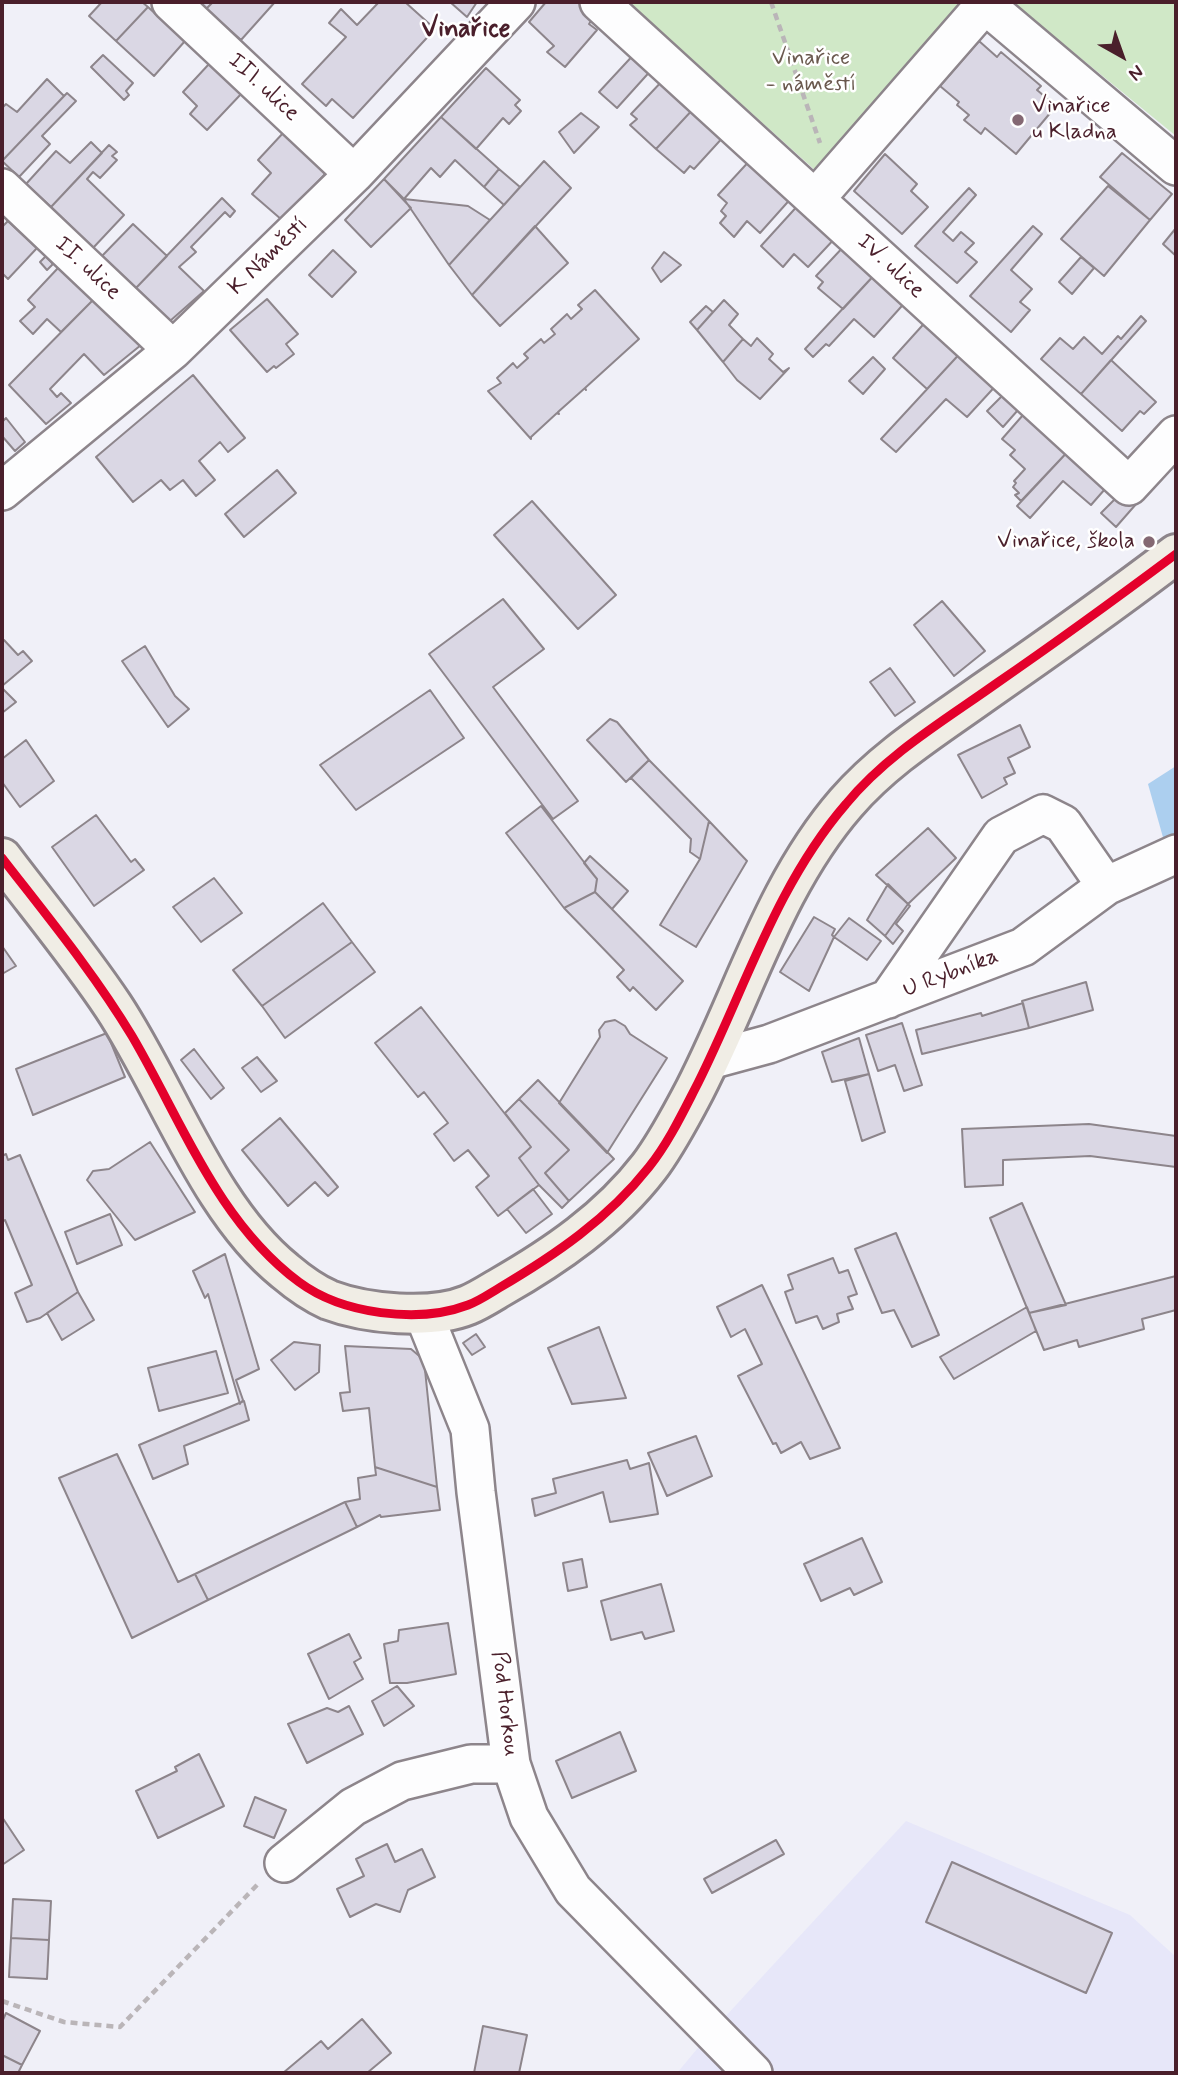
<!DOCTYPE html>
<meta charset="utf-8">
<style>
body{margin:0}
#map{position:relative;width:1178px;height:2075px;overflow:hidden;background:#f0f0f8;font-family:Mynerve,sans-serif}
canvas{display:block}
.frame{position:absolute;inset:0;border:4px solid #4a1f2b;pointer-events:none}
.north{position:absolute;left:1087px;top:21px;width:70px;height:70px;-webkit-text-stroke:5px #fff;paint-order:stroke;rotate:140deg;font-size:19px;font-weight:700;line-height:28px;text-align:center;color:#4a1f2b}
.north::after{content:'';display:block;margin:auto;width:24px;height:32px;background:#4a1f2b;clip-path:polygon(50% 0,100% 100%,50% 72%,0 100%)}
</style>
<div id="map">
<canvas width="1178" height="2075"></canvas>
<div class="frame"></div>
<div class="north">N</div>
</div>
<script>
const g = document.querySelector('canvas').getContext('2d');
g.lineJoin = 'round';
function fill(path, color) { g.fillStyle = color; g.fill(path, 'evenodd'); }
function trace(path, color, width, dash) { g.strokeStyle = color; g.lineWidth = width; g.lineCap = dash ? 'butt' : 'round'; g.setLineDash(dash || []); g.stroke(path); }
function label(font, color, halo, rows, align = 'center') {
  g.font = font + ' Mynerve,sans-serif'; g.lineWidth = 5; g.setLineDash([]); g.textBaseline = 'middle'; g.strokeStyle = halo; g.fillStyle = color; for (const [text, x, y, turn = 0] of rows) {
    g.save(); g.translate(x, y); g.rotate((+turn || 0) * Math.PI / 180); g.textAlign = isNaN(turn) ? turn : align; if (halo) g.strokeText(text, 0, 0); g.fillText(text, 0, 0); g.restore();
  }
}
fill(new Path2D(`
 M906,1821L1130,1915L1176,1957V2073H677L712,2031Z`), '#e7e7f9');
fill(new Path2D(`
 M628,2H961L966,6L817,172Z
 M1012,2H1176V136Z`), '#d0e8c7');
fill(new Path2D(`
 M1176,766V833L1164,841L1148,784Z`), '#accfef');
const building = new Path2D(`
 M102,2H142L148,7L116,41L89,16Z
 M199,2H213L206,9Z
 M213,2H275L241,40L206,9Z
 M379,2H405L435,29L353,118L332,99L326,106L302,84L346,37L329,23L341,9L357,25Z
 M450,2H477L467,17Z
 M546,2H581L595,15L589,24L597,30L565,67L547,52L554,46L529,22Z
 M148,7L185,41L154,76L116,41Z
 M979,41L997,57L1001,52L1041,86L1037,90L1056,106L1016,154L985,128L981,134L964,120L969,115L957,105L959,102L940,86Z
 M637,51L654,67L617,108L599,92Z
 M103,55L133,83L126,91L129,95L124,100L91,67Z
 M209,64L242,93L207,130L190,114L197,106L183,92Z
 M486,68L520,100L515,105L521,111L509,124L503,118L476,149L441,117Z
 M665,78L696,106L656,149L630,125L637,119L631,114Z
 M47,79L64,96L2,161V108L6,104L17,112Z
 M67,93L76,101L42,136L50,144L19,177L2,161Z
 M696,106L726,134L694,169L690,166L684,173L656,149Z
 M581,113L599,127L574,153L559,132Z
 M441,117L499,169L484,187L455,160L440,177L431,168L404,199L384,179Z
 M284,132L327,172L282,220L252,194L271,173L258,160Z
 M91,142L102,153L51,207L26,184L56,151L70,163Z
 M109,145L117,152L112,156L117,160L100,178L93,172L87,179L124,215L93,248L51,207Z
 M1122,153L1172,194L1150,220L1100,177Z
 M885,154L917,184L911,191L928,207L902,234L854,191Z
 M753,157L794,195L760,233L747,221L734,237L720,223L726,216L721,211L727,203L718,195Z
 M544,161L571,188L472,295L449,265Z
 M499,169L520,187L504,205L484,187Z
 M384,179L411,208L371,247L345,220Z
 M1108,186L1150,220L1104,276L1061,239Z
 M969,188L976,195L943,232L953,241L961,232L974,243L965,252L977,262L957,283L915,246Z
 M222,198L235,211L230,217L225,212L191,247L196,252L179,267L204,291L170,321L136,288Z
 M404,199L468,206L490,220L449,265Z
 M801,202L838,235L808,267L794,254L783,267L761,246Z
 M8,221L37,248L8,279L2,273V227Z
 M133,224L167,256L136,288L102,256Z
 M535,226L568,263L500,326L472,295Z
 M1033,226L1042,234L1011,270L1032,289L1020,302L1030,310L1011,332L970,296Z
 M1176,228V256L1163,244Z
 M847,243L878,271L843,309L818,288L823,282L816,276Z
 M333,250L356,272L332,297L309,275Z
 M664,252L681,265L661,282L652,268Z
 M46,256L53,264L47,270L40,262Z
 M1081,257L1094,268L1072,294L1059,282Z
 M58,268L93,300L61,332L47,319L33,334L20,321L35,307L28,300Z
 M878,271L909,298L874,337L854,319L829,346L826,344L813,357L805,349Z
 M595,290L639,339L585,388L586,390L585,388L558,412L559,414L557,413L531,437V439L488,391L501,383L497,378L513,363L517,368L528,358L524,354L541,339L544,343L555,334L551,329L567,314L571,319L582,309L578,305Z
 M267,299L298,334L286,344L294,354L276,368L274,366L267,372L230,330Z
 M93,300L141,345L104,375L84,354L50,389L57,397L61,393L71,403L46,424L9,385Z
 M724,300L738,314L729,325L743,339L723,362L697,330Z
 M706,306L713,312L697,330L690,322Z
 M1141,316L1146,321L1081,394L1041,359L1060,338L1073,349L1084,337L1102,354L1118,336L1121,339Z
 M930,317L965,348L927,389L893,358Z
 M757,338L773,354L769,359L783,372L789,368L760,399L737,380L723,362L743,339L751,346Z
 M965,348L1001,380L967,417L946,399L896,452L881,439Z
 M873,357L885,369L863,394L849,381Z
 M1111,360L1156,402L1144,414L1140,411L1122,431L1081,394Z
 M193,375L245,438L228,452L220,442L199,461L215,480L196,496L183,480L170,490L161,480L133,502L96,457Z
 M1010,388L1025,402L1003,427L987,411Z
 M1030,407L1073,446L1021,501L1015,495L1019,493L1013,487L1016,483L1014,481L1025,469L1010,455L1015,450L1002,439Z
 M6,418L25,442L15,451L2,436V422Z
 M1073,446L1112,481L1091,505L1063,481L1030,518L1017,506Z
 M277,470L296,493L244,537L225,514Z
 M1123,491L1137,503L1116,527L1101,513Z
 M532,501L616,595L578,629L494,535Z
 M503,599L544,649L493,687L578,801L553,819L429,654Z
 M942,601L985,651L954,676L914,625Z
 M4,640L18,655L23,651L32,661L2,686V642Z
 M145,646L175,696L189,709L168,727L122,661Z
 M890,668L915,702L895,716L870,682Z
 M2,688L16,702L2,713Z
 M430,690L464,738L356,810L320,765Z
 M610,719L617,722L649,760L626,782L587,740Z
 M1020,725L1030,747L1008,758L1015,773L1004,778L1007,784L982,798L958,755Z
 M26,740L54,781L20,807L2,782V759Z
 M649,760L709,821L700,859L690,852L691,839L631,778Z
 M541,806L597,879L595,892L564,908L506,833Z
 M96,815L131,862L135,859L144,870L94,906L52,847Z
 M709,821L747,861L696,947L660,925L700,859Z
 M928,828L956,858L908,904L876,875Z
 M590,856L628,891L612,909L595,892L597,879L584,863Z
 M214,878L242,913L201,942L173,907Z
 M888,884L908,904L885,936L867,920Z
 M595,892L683,981L656,1010L633,987L630,991L617,977L624,970L564,908Z
 M323,903L352,942L262,1006L233,970Z
 M908,904L910,906L896,924L903,931L893,944L885,936Z
 M814,917L835,929L832,935L834,937L809,991L780,972Z
 M849,918L881,941L867,960L834,937Z
 M352,942L375,972L285,1038L262,1006Z
 M2,946L16,966L2,974Z
 M1086,982L1093,1010L1029,1028L1022,1001Z
 M1023,1003L1029,1028L922,1054L916,1030L981,1013L982,1016Z
 M421,1007L531,1147L519,1158L539,1185L498,1216L476,1187L489,1176L468,1150L454,1161L434,1134L448,1123L424,1092L418,1097L375,1043Z
 M615,1020L625,1026L630,1034L667,1058L607,1153L559,1103L600,1037L599,1030L605,1022Z
 M902,1023L922,1085L904,1091L895,1065L878,1071L866,1035Z
 M107,1033L125,1077L33,1115L16,1069Z
 M859,1038L869,1074L832,1082L822,1052Z
 M194,1049L224,1088L211,1099L181,1060Z
 M257,1057L277,1081L261,1092L242,1068Z
 M869,1074L885,1132L862,1141L845,1081Z
 M538,1080L614,1159L569,1201L545,1173L569,1150L519,1099Z
 M519,1099L569,1150L545,1173L569,1201L562,1208L539,1185L519,1158L531,1147L505,1113Z
 M280,1118L338,1187L328,1196L315,1182L288,1206L242,1150Z
 M1089,1124L1176,1136V1167L1090,1156L1003,1160V1185L965,1187L962,1129Z
 M150,1142L195,1212L135,1240L87,1180L93,1171L109,1169Z
 M6,1154L8,1160L20,1155L78,1292L40,1318L27,1322L15,1293L32,1285L5,1220L2,1222V1156Z
 M533,1189L552,1214L526,1233L507,1209Z
 M1022,1203L1066,1305L1029,1313L990,1218Z
 M110,1214L122,1245L77,1264L65,1232Z
 M896,1233L939,1335L912,1347L894,1310L882,1313L855,1249Z
 M225,1254L259,1369L236,1380L243,1400L240,1404L208,1294L205,1298L193,1271Z
 M833,1258L839,1273L848,1270L857,1294L848,1297L853,1309L837,1314L839,1322L823,1329L817,1316L796,1323L785,1292L793,1289L788,1275Z
 M1176,1276V1310L1142,1319L1144,1329L1079,1347L1077,1340L1044,1350L1029,1313Z
 M762,1285L840,1448L810,1459L801,1442L781,1453L776,1443L773,1444L738,1376L762,1364L745,1329L731,1337L717,1307Z
 M78,1292L94,1320L62,1340L47,1313Z
 M1027,1307L1036,1331L954,1379L940,1357Z
 M599,1327L626,1398L572,1404L548,1348Z
 M476,1334L485,1347L472,1355L463,1343Z
 M294,1342L320,1345L319,1372L295,1390L271,1360Z
 M345,1346L411,1349L424,1360L437,1487L375,1467L369,1408L343,1411L340,1393L350,1392Z
 M216,1351L228,1393L159,1411L148,1368Z
 M244,1401L249,1420L184,1446L188,1464L153,1479L139,1445Z
 M696,1436L712,1476L667,1496L648,1453Z
 M117,1454L178,1582L195,1574L208,1600L132,1638L59,1478Z
 M627,1460L630,1469L649,1463L658,1514L610,1522L603,1492L535,1516L532,1499L556,1493L553,1479Z
 M375,1467L437,1487L440,1510L381,1517L380,1515L357,1527L345,1502L360,1499L358,1478L376,1475Z
 M345,1502L357,1527L208,1600L195,1574Z
 M862,1538L882,1582L854,1595L850,1588L821,1601L804,1564Z
 M582,1559L587,1587L568,1591L563,1563Z
 M661,1584L674,1631L645,1639L642,1632L611,1640L601,1601Z
 M448,1623L456,1674L407,1683H390L384,1644L398,1641L399,1630Z
 M349,1634L361,1658L354,1662L363,1679L329,1699L308,1654Z
 M397,1686L414,1706L384,1726L372,1701Z
 M349,1706L363,1734L307,1763L288,1724L327,1708L338,1712Z
 M620,1732L636,1771L572,1798L556,1761Z
 M199,1754L224,1806L158,1838L136,1791L177,1771L175,1767Z
 M255,1797L286,1810L274,1838L244,1826Z
 M2,1817L24,1850L2,1865Z
 M776,1840L784,1854L712,1893L704,1879Z
 M387,1844L395,1862L422,1849L435,1877L408,1890L400,1912L376,1904L350,1917L337,1889L364,1876L356,1859Z
 M952,1862L1112,1933L1086,1993L926,1922Z
 M13,1899L51,1901L49,1940L11,1938Z
 M11,1938L49,1940L47,1979L9,1977Z
 M6,2013L40,2031L22,2065L2,2055V2022Z
 M362,2019L391,2053L367,2073H283L321,2041L328,2049Z
 M483,2026L527,2035L519,2073H474Z
 M2,2055L22,2065L18,2073H2Z`);
fill(building, '#dad7e4');
trace(building, '#8d858b', 2);
const minor = new Path2D(`
 M171,2L354,174
 M599,2L1129,486L1176,435
 M982,2L1176,166
 M2,188L173,350
 M816,198L987,2
 M2,491L173,350L354,174L516,2
 M888,999L1001,836L1043,814L1063,824L1106,886
 M710,1060L769,1044L1023,947L1106,886L1176,854
 M424,1315L470,1429L476,1492L511,1764L529,1817L573,1890L753,2073
 M284,1863L353,1807L402,1781L471,1764H511`);
const major = new Path2D(`
 M2,858C39,907 79,955 113,1006C168,1089 208,1209 285,1271C298,1282 313,1293 329,1300C366,1314 431,1320 468,1305C478,1301 489,1294 499,1288C555,1256 609,1219 649,1167C665,1146 677,1123 690,1099C742,1002 772,888 846,803C885,758 934,728 983,693C1048,648 1113,602 1176,554`);
trace(minor, '#8d858b', 42);
trace(major, '#8d858b', 44);
trace(new Path2D(`
 M771,2L820,143
 M2,2001L64,2022L120,2027L258,1884`), '#bab5b8', 4.5, [7, 5]);
trace(minor, '#fdfdfe', 37);
trace(major, '#f0ede5', 38);
trace(new Path2D(`
 M2,858C47,916 94,973 132,1036C182,1121 217,1221 299,1282C342,1314 418,1324 468,1305C479,1301 489,1294 499,1288C555,1255 608,1219 649,1167C669,1142 683,1112 698,1083C745,989 776,885 846,804C887,754 945,720 997,683C1058,641 1117,598 1176,554`), '#e4002b', 9);
for (const [x, y, r, color] of [
 [1018,120,7,"#846873"],
 [1149,542,7,"#846873"]
]) { const dot = new Path2D(); dot.arc(x, y, r, 0, 2 * Math.PI); g.fillStyle = color; g.fill(dot); trace(dot, '#fff', 2.5); }
label('23px', '#6a594e', '#fff', [
 ["Vinařice",811,59],
 ["- náměstí",811,85]
]);
label('23px', '#4a1f2b', '#fff', [
 ["III. ulice",263,88,43],
 ["K Náměstí",269,257,-44],
 ["IV. ulice",890,267,43],
 ["II. ulice",87,269,43],
 ["U Rybníka",951,974,-21],
 ["Pod Horkou",504,1704,83]
]);
label('23px', '#4a1f2b', '#fff', [
 ["Vinařice",1032,107],
 ["u Kladna",1032,133],
 ["Vinařice, škola",1135,542,"right"]
], 'left');
label('bold 26px', '#4a1f2b', '#fff', [
 ["Vinařice",466,31]
]);
</script>
